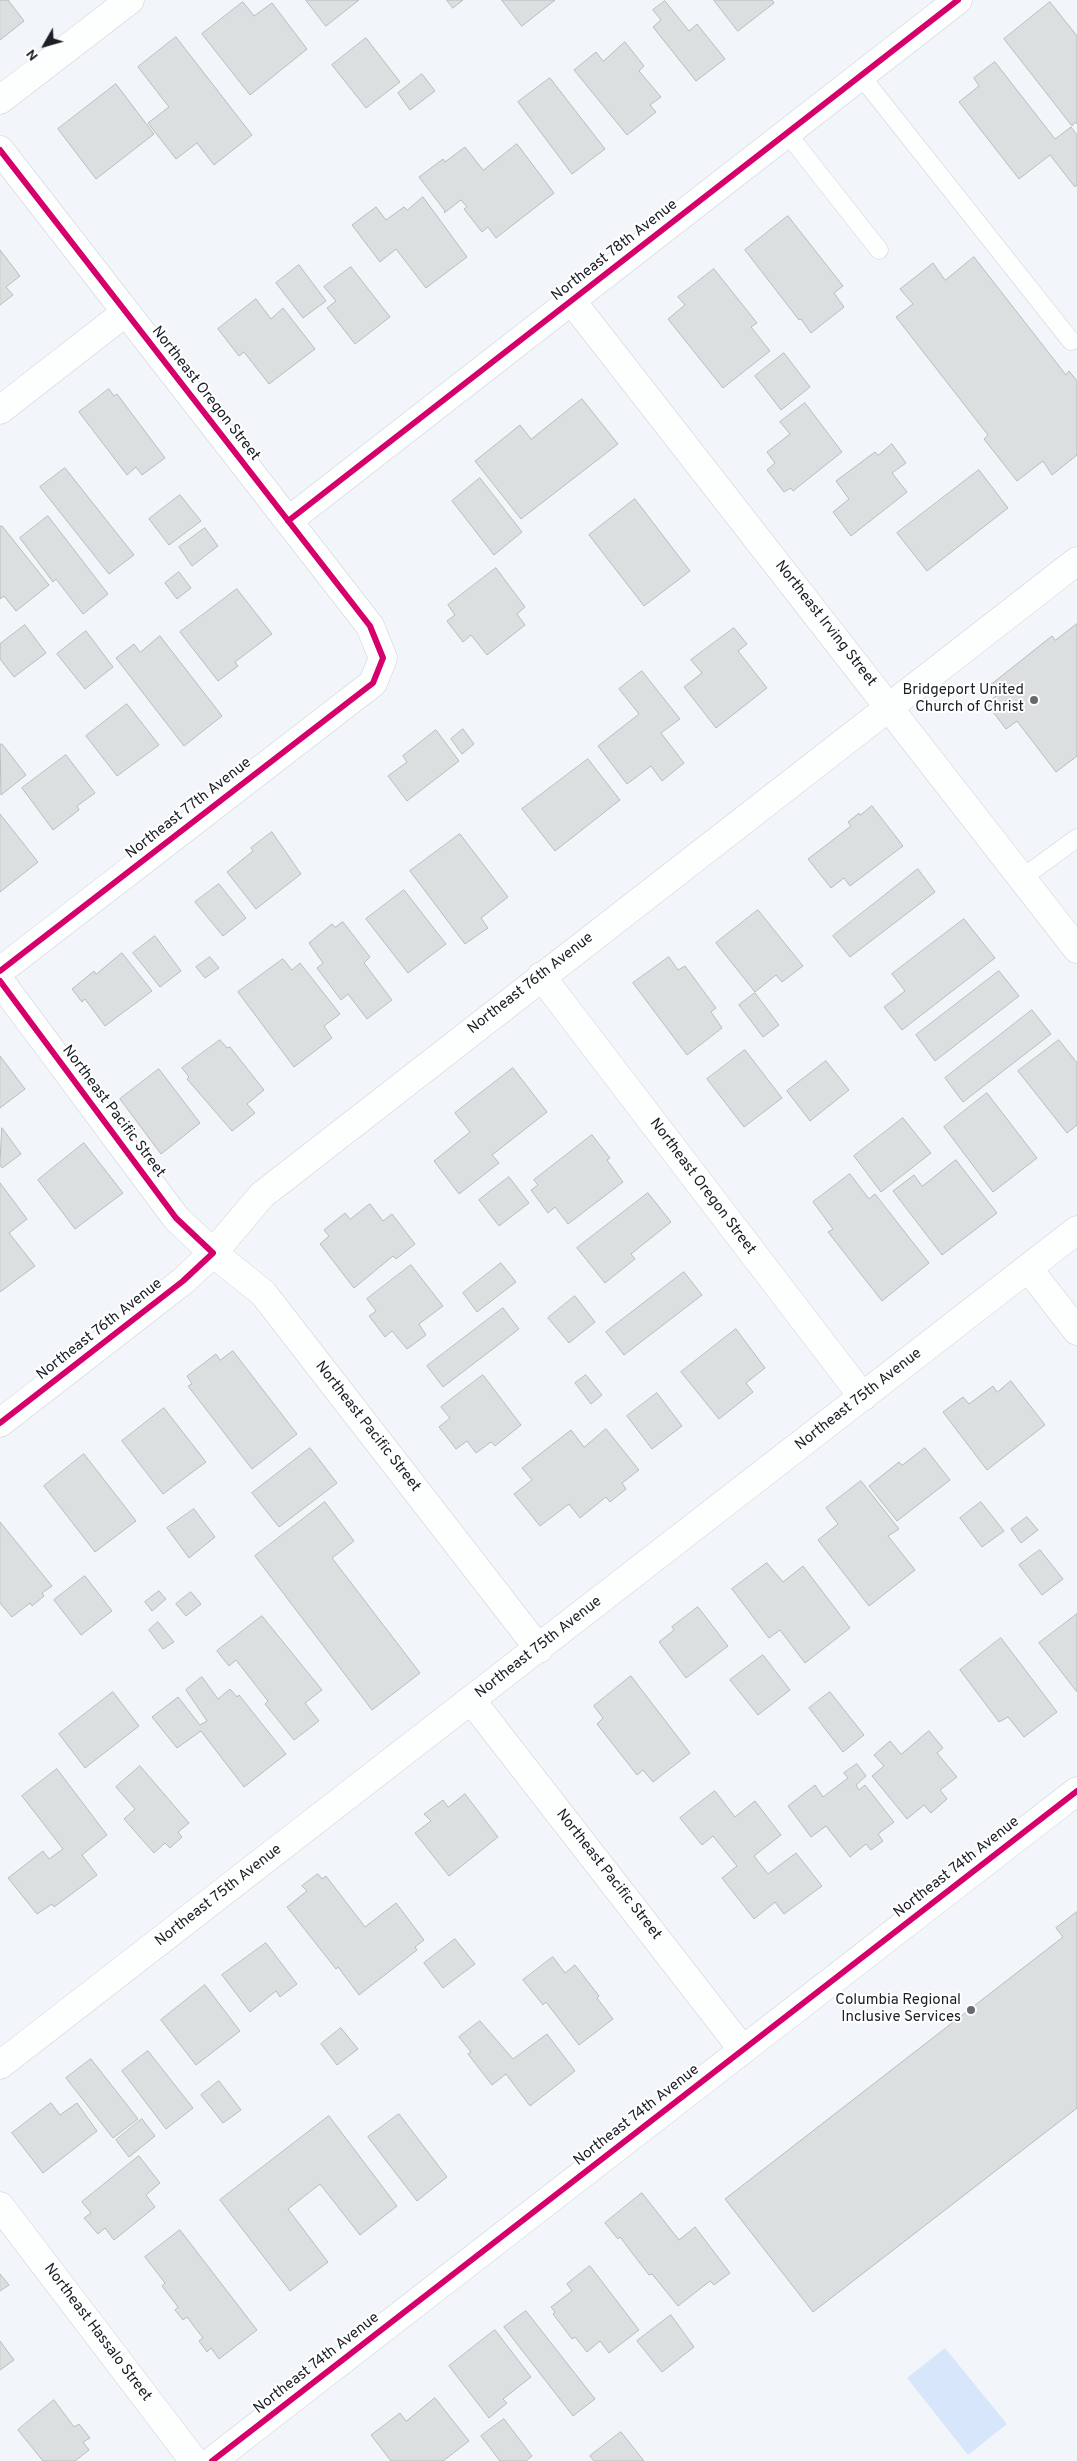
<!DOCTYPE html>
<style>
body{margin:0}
#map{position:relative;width:1077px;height:2461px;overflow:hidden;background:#f2f6fb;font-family:Overpass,sans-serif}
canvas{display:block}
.north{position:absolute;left:20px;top:20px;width:50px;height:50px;-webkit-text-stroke:4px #fff;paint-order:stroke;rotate:232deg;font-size:14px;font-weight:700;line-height:20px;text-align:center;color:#1b1f25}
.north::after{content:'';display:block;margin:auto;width:18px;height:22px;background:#1b1f25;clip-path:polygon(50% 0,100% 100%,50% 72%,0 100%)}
</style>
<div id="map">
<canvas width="1077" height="2461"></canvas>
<div class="north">N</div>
</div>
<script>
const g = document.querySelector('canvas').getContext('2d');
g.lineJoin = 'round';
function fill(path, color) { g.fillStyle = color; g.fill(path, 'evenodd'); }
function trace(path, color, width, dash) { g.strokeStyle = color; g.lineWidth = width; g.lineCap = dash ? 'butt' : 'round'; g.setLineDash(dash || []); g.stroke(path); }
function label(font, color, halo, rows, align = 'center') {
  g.font = font + ' Overpass,sans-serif'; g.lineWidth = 4; g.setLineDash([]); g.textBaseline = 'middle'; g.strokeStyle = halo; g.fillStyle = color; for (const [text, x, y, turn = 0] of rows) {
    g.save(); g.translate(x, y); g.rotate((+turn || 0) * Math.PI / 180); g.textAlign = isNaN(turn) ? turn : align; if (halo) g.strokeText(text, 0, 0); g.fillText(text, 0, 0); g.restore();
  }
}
fill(new Path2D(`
 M945,2348L1007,2424L968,2455L907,2378Z`), '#d7e6fa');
const building = new Path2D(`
 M0,0H8L24,21L0,40Z
 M306,0H359L326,26Z
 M447,0H463L453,8Z
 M502,0H555L522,26Z
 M714,0H772L774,3L738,31Z
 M665,1L689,31L697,24L725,59L696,81L653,27L661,20L653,10Z
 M243,2L254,16L272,3L307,49L250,95L202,34Z
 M1050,2L1077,36V124L1075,122L1072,126L1004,39Z
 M176,37L252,135L214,165L197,143L176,159L148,123L169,107L138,67Z
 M366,38L400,82L366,108L332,65Z
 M625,42L644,66L639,71L661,97L650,105L656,112L627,135L574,70L596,52L603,61Z
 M995,62L1055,139L1071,127L1077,135V185L1075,187L1050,155L1019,179L959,102L979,86L974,78Z
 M422,74L435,91L410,110L398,93Z
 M550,78L605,149L572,174L518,102Z
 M116,84L154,134L96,179L58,129Z
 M517,144L554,193L496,238L488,227L482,232L464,209L467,207L461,200L444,213L445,211L419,177L443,159L445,162L465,147L483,170Z
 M423,197L467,257L426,288L396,249L380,262L352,225L376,207L386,220L404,207L407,210Z
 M788,216L843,286L834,293L844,307L811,333L801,319L799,320L745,250Z
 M0,250L20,276L6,287L13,295L0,305Z
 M974,257L1066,375L1069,371L1077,381V455L1052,475L1043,461L1017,481L984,439L988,435L896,317L913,304L900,289L933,263L945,280Z
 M299,265L326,301L303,318L276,283Z
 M351,267L390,317L355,344L327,308L336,301L324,287Z
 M714,269L757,323L751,327L770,351L723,388L668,319L685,305L678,297Z
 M256,299L271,319L283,308L315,349L269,384L244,352L239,356L218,329Z
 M784,353L810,387L781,410L755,376Z
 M109,389L114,396L117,394L165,458L142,475L136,467L127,475L79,412Z
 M582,399L618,444L521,519L475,461L520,425L531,439Z
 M805,403L842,452L793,491L791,488L784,492L767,470L775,463L767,452L790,434L780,422Z
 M892,444L906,463L892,473L907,492L851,536L833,512L849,499L836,481L875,452L878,455Z
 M65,468L134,555L109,574L40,487Z
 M979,470L1008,508L927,571L897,533Z
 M480,478L522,532L494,555L452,501Z
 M180,495L201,521L169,545L149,519Z
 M635,499L690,571L644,606L589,535Z
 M48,516L108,594L83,614L56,579L53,582L20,538Z
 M2,526L49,585L16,611L4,596L0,599V527Z
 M205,528L218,546L192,566L179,547Z
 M496,568L525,607L517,614L525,625L487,655L471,635L463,642L447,621L455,615L448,605Z
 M179,572L191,588L177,599L165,583Z
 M237,589L272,634L235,662L238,666L218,681L180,632Z
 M1077,624V756L1056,772L1017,721L1006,729L987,704L996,696L989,686L1052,636L1055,640Z
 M25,625L46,653L14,677L0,659V644Z
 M734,628L747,644L738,651L767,688L716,728L684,687L702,673L691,660Z
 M86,631L113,667L85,689L57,654Z
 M160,636L222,716L184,746L116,658L134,644L140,652Z
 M642,671L680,719L661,733L684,763L662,781L651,766L627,784L598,746L639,714L619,689Z
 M127,704L159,745L117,776L86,736Z
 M463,729L474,744L462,754L451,739Z
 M436,730L459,761L407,801L388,776L407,762L403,756Z
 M2,744L26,775L1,795L0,745Z
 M66,755L95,793L77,806L79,810L53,830L22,788Z
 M588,759L620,800L555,851L522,809Z
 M872,806L903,846L850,886L844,878L831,888L808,859L851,826L848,822L859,813L860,815Z
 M0,814L38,862L0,892Z
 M272,832L301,874L256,909L227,872L253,851L251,848Z
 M460,834L508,897L481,918L488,928L465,944L410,871Z
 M918,869L935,892L850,957L833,936Z
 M219,884L246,918L223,936L195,902Z
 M404,890L446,944L408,973L366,919Z
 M758,910L803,966L782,982L776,975L755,992L716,943Z
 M964,919L995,958L902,1030L884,1007L905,991L892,974Z
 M343,922L370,957L364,963L392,1000L367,1019L348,994L341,1000L317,968L323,963L309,943L332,924L335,927Z
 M155,936L181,971L160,987L133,953Z
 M122,953L152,991L105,1026L85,999L82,1002L72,989L94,971L96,974Z
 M210,957L219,968L205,978L196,967Z
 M669,957L678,970L685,966L716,1008L711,1012L722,1028L687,1055L633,983Z
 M283,959L292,970L300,963L340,1014L324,1026L332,1038L294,1067L238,992Z
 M999,971L1019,996L935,1061L916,1035Z
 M755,993L779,1025L763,1037L739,1005Z
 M1032,1010L1051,1034L963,1102L945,1078Z
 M220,1040L227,1048L230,1047L264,1090L247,1104L255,1113L232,1131L187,1079L189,1077L182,1068Z
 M1059,1040L1077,1063V1125L1067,1133L1018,1071Z
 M745,1050L782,1098L744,1127L707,1079Z
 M0,1056L25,1089L0,1108Z
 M826,1061L849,1090L810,1121L787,1091Z
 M513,1068L547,1112L492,1155L499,1163L459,1194L434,1161L470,1132L455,1113Z
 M159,1069L200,1123L161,1154L120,1099Z
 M987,1093L1037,1158L993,1192L944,1127Z
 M903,1118L931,1153L881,1192L854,1156Z
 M2,1128L21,1154L2,1168L0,1165Z
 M592,1135L610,1158L607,1160L623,1182L568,1224L555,1207L548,1213L531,1190L538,1185L534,1180Z
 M84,1143L123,1193L75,1229L38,1180Z
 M956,1160L997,1213L942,1255L893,1191L914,1175L922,1186Z
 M850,1174L869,1199L875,1194L929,1263L882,1301L828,1232L833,1229L813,1202Z
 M509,1177L529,1203L499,1226L479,1200Z
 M0,1183L27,1219L9,1233L35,1266L0,1292Z
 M648,1193L671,1222L631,1254L635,1259L605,1283L577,1248Z
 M370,1204L383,1221L392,1214L415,1244L396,1259L393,1256L354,1288L320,1244L329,1236L324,1230L345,1213L350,1219Z
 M501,1263L516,1282L477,1312L463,1293Z
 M411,1265L443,1306L419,1324L426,1335L407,1349L392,1331L385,1337L369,1316L376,1311L367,1299Z
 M684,1272L702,1295L624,1355L606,1332Z
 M575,1296L595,1322L569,1343L548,1318Z
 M503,1308L519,1329L443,1387L427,1366Z
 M736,1329L765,1368L746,1383L753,1392L719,1419L681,1372Z
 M233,1351L297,1434L252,1469L188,1386L192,1384L187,1376L216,1354L220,1360Z
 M483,1375L521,1425L495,1446L491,1442L476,1453L467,1441L456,1449L439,1427L450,1418L441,1407Z
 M586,1375L602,1395L591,1404L575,1383Z
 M1011,1381L1045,1425L987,1470L943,1412L963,1397L969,1404L993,1386L997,1392Z
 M657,1393L682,1426L652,1449L627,1416Z
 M164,1408L206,1462L163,1494L122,1441Z
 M606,1429L639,1470L622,1483L626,1489L610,1502L606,1497L580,1518L569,1504L540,1526L514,1494L532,1480L522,1468L571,1430L584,1447Z
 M310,1448L337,1483L279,1527L252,1493Z
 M925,1448L950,1480L897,1521L869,1486L899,1462L902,1465Z
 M84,1454L136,1521L95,1552L44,1486Z
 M861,1481L899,1529L888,1536L915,1570L869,1606L818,1540L838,1524L826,1508Z
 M325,1502L354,1541L332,1558L420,1673L372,1710L255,1556Z
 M981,1502L1004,1531L982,1547L960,1518Z
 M194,1509L215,1537L189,1558L167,1528Z
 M1027,1517L1038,1530L1021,1543L1011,1529Z
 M0,1522L52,1586L42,1593L44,1596L32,1606L30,1603L12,1617L0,1603Z
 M1040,1550L1063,1579L1042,1595L1019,1565Z
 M767,1563L783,1582L803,1566L850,1628L805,1663L780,1630L769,1638L732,1589Z
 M85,1576L112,1611L81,1635L54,1600Z
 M159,1591L166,1599L152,1611L145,1602Z
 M191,1592L201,1604L186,1616L176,1604Z
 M698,1607L728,1646L686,1678L659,1642L674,1630L672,1627Z
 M1077,1614V1692L1039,1643Z
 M262,1616L322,1690L305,1703L319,1721L294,1740L265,1704L268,1701L236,1660L229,1666L217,1651Z
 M158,1622L174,1642L163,1649L149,1630Z
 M1001,1638L1057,1712L1024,1737L1008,1717L999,1722L960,1670Z
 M763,1655L790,1690L758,1715L730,1680Z
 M631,1676L690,1753L653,1782L643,1770L637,1775L597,1724L603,1718L594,1706Z
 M202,1677L218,1699L230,1689L237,1697L239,1695L286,1754L244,1787L201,1731L177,1748L152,1717L178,1697L200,1725L207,1721L186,1690Z
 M113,1692L139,1726L85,1768L59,1734Z
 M830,1692L864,1735L843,1752L809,1708Z
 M929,1731L943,1748L937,1753L957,1777L940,1790L947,1799L931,1813L924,1805L907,1819L872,1776L884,1766L874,1755L890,1741L901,1754Z
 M857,1764L866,1776L856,1785L859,1790L865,1785L894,1822L878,1834L883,1841L871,1850L866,1844L850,1857L826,1826L811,1837L788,1806L815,1785L823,1797L848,1778L844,1773Z
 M140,1766L189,1823L178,1832L182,1837L170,1848L165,1843L154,1853L124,1819L135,1809L116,1787Z
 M57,1769L107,1835L82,1855L97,1875L54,1907L52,1904L37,1914L8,1878L43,1851L49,1859L63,1849L22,1796Z
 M715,1791L735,1817L755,1801L781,1835L754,1856L768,1874L796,1853L822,1886L784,1914L775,1902L754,1919L722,1878L737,1866L713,1836L702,1845L680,1818Z
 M465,1794L498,1837L449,1876L415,1833L431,1821L424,1814L443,1800L448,1807Z
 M318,1874L322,1879L326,1876L365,1927L396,1903L424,1940L415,1947L417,1950L359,1995L338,1967L336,1969L287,1907L307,1891L302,1886Z
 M1077,1912V2108L813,2312L725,2199L1063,1937L1056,1928Z
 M455,1939L475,1964L443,1988L424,1963Z
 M266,1943L297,1984L280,1997L276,1991L250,2012L222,1975Z
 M553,1957L565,1973L575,1965L599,1996L597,1998L613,2019L579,2045L546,2002L543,2005L523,1980Z
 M205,1985L240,2031L196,2065L161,2020Z
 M480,2021L513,2059L547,2034L575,2071L530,2106L506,2074L492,2085L468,2054L471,2052L459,2037Z
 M341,2028L358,2049L337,2065L321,2044Z
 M148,2051L193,2108L166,2129L122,2071Z
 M91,2059L138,2119L113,2138L66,2078Z
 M219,2081L241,2110L223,2123L201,2095Z
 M51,2103L60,2115L77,2103L97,2131L43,2173L12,2133Z
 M399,2114L447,2177L417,2201L368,2137Z
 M329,2116L397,2206L360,2235L320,2184L288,2209L328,2262L290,2291L220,2200Z
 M142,2119L155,2136L129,2157L116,2140Z
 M139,2156L160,2183L146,2195L155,2207L114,2240L105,2228L98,2234L84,2218L91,2213L82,2202Z
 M642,2193L679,2240L695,2227L730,2273L714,2285L710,2281L678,2306L652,2274L649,2275L620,2237L618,2239L605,2223Z
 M180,2230L257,2330L219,2359L211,2348L207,2352L199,2341L203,2338L187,2317L183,2320L175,2310L178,2307L162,2286L165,2283L145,2257Z
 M590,2266L639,2330L609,2353L600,2341L587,2352L575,2337L572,2339L553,2314L555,2312L551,2307L572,2291L567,2284Z
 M0,2274L9,2285L0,2291Z
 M526,2311L595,2399L573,2416L504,2327Z
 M671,2315L694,2347L662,2372L637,2341Z
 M495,2330L531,2377L503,2399L507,2403L489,2418L449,2366Z
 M0,2341L14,2360L0,2370Z
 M435,2398L469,2441L443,2461H391L371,2435L400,2413L406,2421Z
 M54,2400L74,2427L79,2424L90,2438L83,2442L89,2450L75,2461H43L18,2430Z
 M504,2419L532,2456L526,2461H500L481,2436Z
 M621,2432L644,2461H594L590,2456Z`);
fill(building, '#dcdfdf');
trace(building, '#b8bcbb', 1);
const service = new Path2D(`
 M861,76L1071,341
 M787,133L879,250
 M1022,878L1077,838`);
const minor = new Path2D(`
 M0,100L130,0
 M0,150L370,626L383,658L373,683L0,971
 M571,300L1077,949
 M0,410L126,312
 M288,521L958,0
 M541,976L863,1397
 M0,981L176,1218L213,1253L263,1293L539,1649
 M1028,1268L1077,1331
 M0,1423L183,1281L213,1253L262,1195L1077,561
 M472,1701L743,2050
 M0,2065L1077,1230
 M0,2206L194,2461
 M212,2461L1077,1791`);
trace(service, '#cfd3d9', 19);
trace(minor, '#cfd3d9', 29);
trace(service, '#fdfefe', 18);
trace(minor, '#fdfefe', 28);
trace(new Path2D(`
 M0,150L370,626L383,658L373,683L0,971
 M288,521L958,0
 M0,981L176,1218L213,1253L183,1281L0,1423
 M212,2461L1077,1791`), '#d6006c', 6);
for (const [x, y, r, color] of [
 [1034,700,5,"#666a70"],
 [971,2010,5,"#666a70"]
]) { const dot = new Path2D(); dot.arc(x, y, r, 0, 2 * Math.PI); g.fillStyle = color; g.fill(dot); trace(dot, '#fff', 2); }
label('15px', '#1b1f25', '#fff', [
 ["Northeast 78th Avenue",615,251,-38],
 ["Northeast Oregon Street",205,394,52],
 ["Northeast Irving Street",825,624,52],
 ["Northeast 77th Avenue",189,809,-38],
 ["Northeast 76th Avenue",531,984,-38],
 ["Northeast Pacific Street",113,1112,53],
 ["Northeast Oregon Street",702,1187,53],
 ["Northeast 76th Avenue",100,1330,-38],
 ["Northeast 75th Avenue",859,1400,-38],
 ["Northeast Pacific Street",367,1427,52],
 ["Northeast 75th Avenue",539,1648,-38],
 ["Northeast 74th Avenue",957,1868,-38],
 ["Northeast Pacific Street",608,1875,52],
 ["Northeast 75th Avenue",219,1896,-38],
 ["Northeast 74th Avenue",637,2116,-38],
 ["Northeast Hassalo Street",97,2333,53],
 ["Northeast 74th Avenue",317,2364,-38]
]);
label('15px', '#1b1f25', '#fff', [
 ["Bridgeport United",1024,691],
 ["Church of Christ",1024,708],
 ["Columbia Regional",961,2001],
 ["Inclusive Services",961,2018]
], 'right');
</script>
